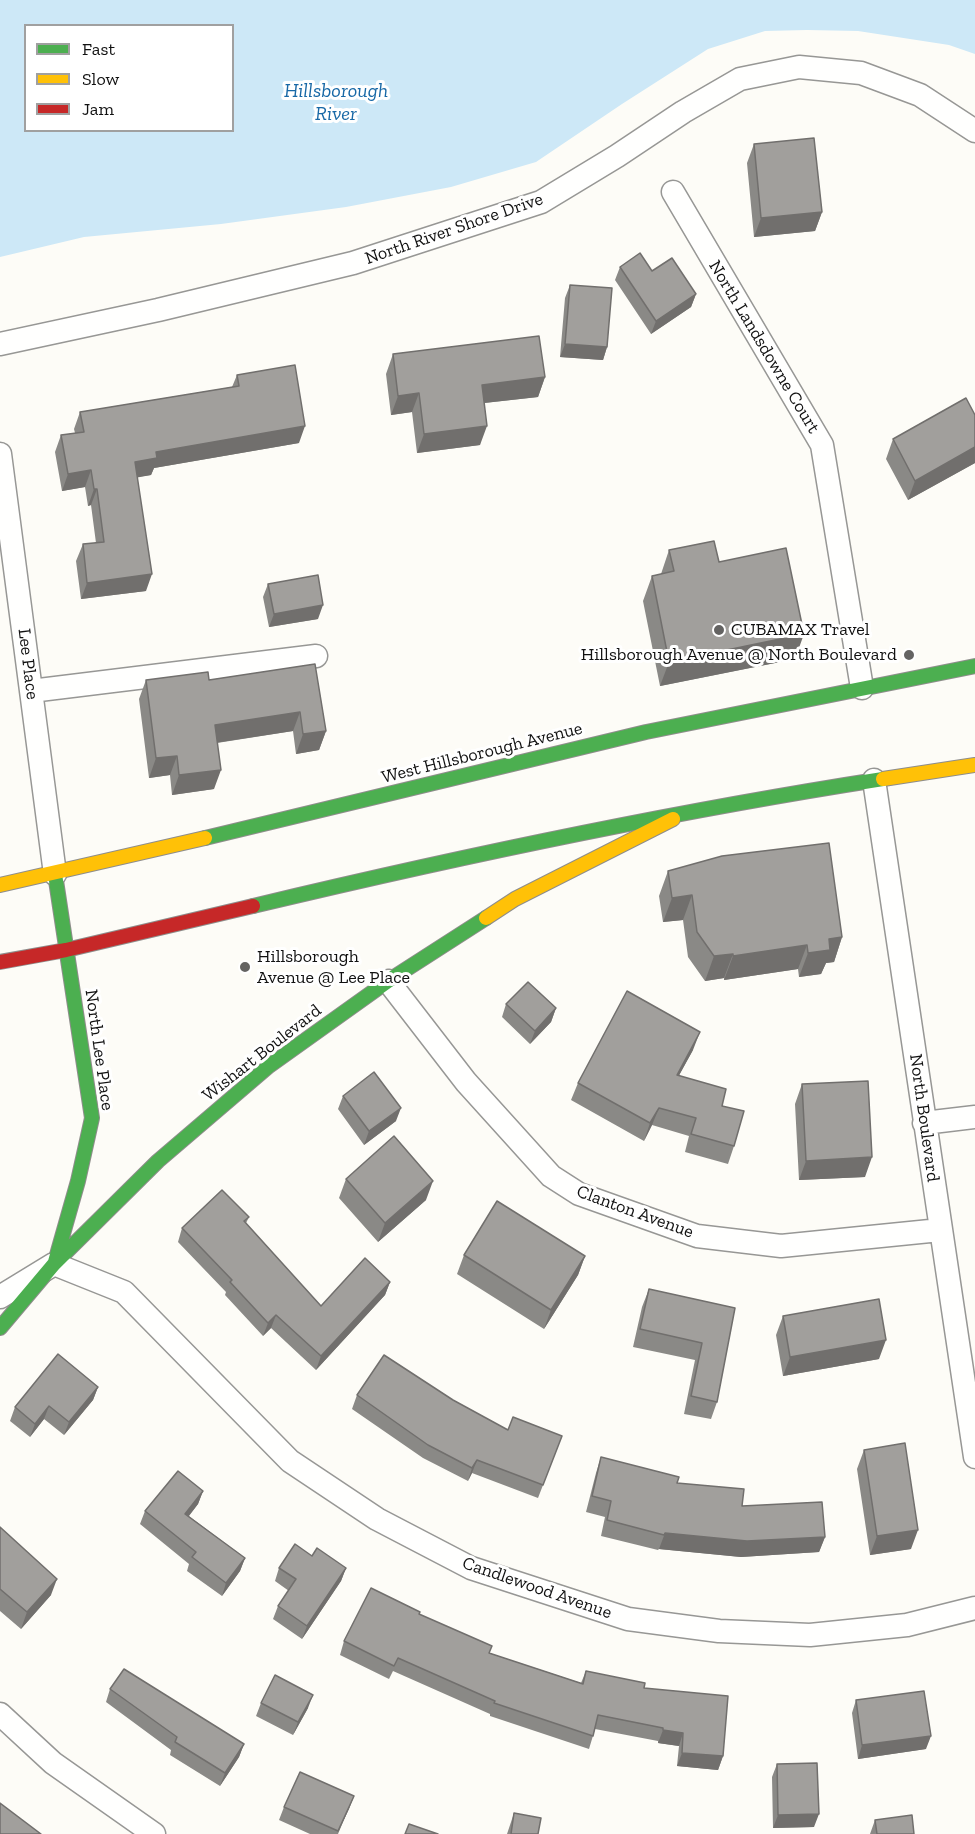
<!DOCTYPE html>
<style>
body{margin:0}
#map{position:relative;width:975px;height:1834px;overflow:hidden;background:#fdfcf7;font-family:"Zilla Slab",serif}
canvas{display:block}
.legend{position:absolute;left:24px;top:24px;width:210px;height:108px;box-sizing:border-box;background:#fff;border:2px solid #a0a0a0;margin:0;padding:8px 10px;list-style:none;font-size:18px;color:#111}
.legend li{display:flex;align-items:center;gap:12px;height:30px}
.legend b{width:30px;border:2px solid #a0a0a0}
</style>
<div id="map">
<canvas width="975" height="1834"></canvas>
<ul class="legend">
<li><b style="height:8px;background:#4caf50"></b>Fast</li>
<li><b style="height:8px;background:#ffc107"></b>Slow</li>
<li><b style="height:8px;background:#c62828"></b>Jam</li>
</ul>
</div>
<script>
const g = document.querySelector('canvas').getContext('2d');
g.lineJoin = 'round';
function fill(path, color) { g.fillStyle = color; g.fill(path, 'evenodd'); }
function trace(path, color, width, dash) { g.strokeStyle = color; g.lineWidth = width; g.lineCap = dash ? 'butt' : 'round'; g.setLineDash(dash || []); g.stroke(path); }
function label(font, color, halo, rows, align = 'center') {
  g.font = font + ' "Zilla Slab",serif'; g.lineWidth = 6; g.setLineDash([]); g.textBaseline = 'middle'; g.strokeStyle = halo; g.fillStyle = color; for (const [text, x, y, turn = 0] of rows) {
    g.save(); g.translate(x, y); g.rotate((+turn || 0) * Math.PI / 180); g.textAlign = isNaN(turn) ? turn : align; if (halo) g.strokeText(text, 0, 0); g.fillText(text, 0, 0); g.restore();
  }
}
fill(new Path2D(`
 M0,0H975V54L949,45L858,31L807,30L765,31L708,49L622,104L536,162L451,187L346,207L221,224L84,237L0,257ZM26,26H232V130H26Z`), '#cde8f7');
const street = new Path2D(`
 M673,192L822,445L862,688
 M0,344L158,310L353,263L541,202L617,156L683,112L740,79L799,67L861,73L920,95L975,131
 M0,454L55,874
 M31,691L316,656
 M874,780L975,1457
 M388,981L466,1082L551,1176L579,1194L697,1236L781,1246L940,1230
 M924,1123L975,1117
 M0,1297L54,1264L124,1292L290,1461L377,1519L471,1568L628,1619L719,1631L810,1635L907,1625L975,1608
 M0,1714L53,1763L154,1834`);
const fast = new Path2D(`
 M205,838L646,732L975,666
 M55,874L92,1118L78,1181L55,1262
 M253,906C462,856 671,812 883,779
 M0,1328L54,1264L158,1161L269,1066L388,981L486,918`);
const slow = new Path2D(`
 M883,779L975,765
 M0,885L205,838
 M486,918L515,899L673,819`);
const jam = new Path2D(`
 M0,962L66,950L253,906`);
trace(street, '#979795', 25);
trace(fast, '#8e8d8b', 16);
trace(slow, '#8e8d8b', 16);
trace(jam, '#8e8d8b', 16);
trace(street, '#fffffe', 22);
trace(fast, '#4caf50', 14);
trace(slow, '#ffc107', 14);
trace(jam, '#c62828', 14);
fill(new Path2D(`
 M754,144L822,212L815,231L754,237L747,163Z
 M620,267L652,271L696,294L691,307L651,334L615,280Z
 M570,285L607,347L603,360L560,357L565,298Z
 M393,354L545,377L538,397L484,403L480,445L417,453L412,412L391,415L386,374Z
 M237,375L299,443L154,468L151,475L137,477L146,591L81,599L76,561L83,544L96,543L91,505L88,506L85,487L62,491L55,452L61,435L75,433L74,429L80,412L232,387Z
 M975,415V463L908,500L886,459L893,439Z
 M669,550L719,562L795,659L660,686L643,601L652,576L661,574Z
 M268,584L318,619L269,627L263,597Z
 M315,664L326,731L319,750L296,754L293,731L217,743L214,789L172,795L170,775L149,778L139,699L146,680H209Z
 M668,871L842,937L834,962L826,963L821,974L799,977L798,969L724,980V978L705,981L688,957L683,920L663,922L659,896Z
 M506,1004L556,1008L551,1022L530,1044L502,1017Z
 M693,1050L679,1075L722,1106L734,1146L728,1164L685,1152L689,1136L652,1125L644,1141L571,1100L578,1083Z
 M802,1084L865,1177L799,1180L795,1104Z
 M343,1096L396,1121L364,1145L338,1109Z
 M346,1179L426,1200L378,1242L339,1198Z
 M249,1217L246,1223L321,1306L390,1282L385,1295L316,1370L271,1328L263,1336L225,1295L226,1292L178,1242L182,1228Z
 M464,1255L585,1256L578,1275L544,1329L457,1274Z
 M649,1289L735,1308L717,1402L711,1419L684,1414L695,1360L633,1347L642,1307Z
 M783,1316L879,1359L783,1376L776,1335Z
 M98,1387L93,1400L64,1435L44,1419L30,1437L10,1421L15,1407Z
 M357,1395L453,1400L508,1430L562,1436L538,1498L472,1473L468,1481L423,1458L352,1409Z
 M864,1450L911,1549L870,1555L857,1469Z
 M601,1457L677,1483L825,1537L819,1552L741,1557L659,1549L658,1550L601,1536L605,1517L586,1512L596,1473Z
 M203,1491L198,1504L189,1516L245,1558L240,1571L222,1596L187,1571L189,1564L140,1524L145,1511Z
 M0,1527L51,1595L21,1629L0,1611Z
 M312,1556L346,1568L341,1581L302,1639L273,1619L278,1606L289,1591L275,1581L279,1568Z
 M419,1614L489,1653L581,1683L586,1671L644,1688L723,1756L718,1770L677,1766L679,1746L658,1743V1741L595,1729L589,1749L490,1716V1714L393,1671L389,1679L340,1655L344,1641Z
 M110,1689L244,1744L239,1757L220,1786L170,1755L171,1750L106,1702Z
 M856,1700L926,1749L858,1759L852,1713Z
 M261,1703L308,1708L293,1735L256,1716Z
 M777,1764L814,1827L773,1828L772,1777Z
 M354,1796L338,1834H310L279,1820L284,1807Z
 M514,1813L538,1834H507Z
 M875,1820L914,1834H870Z`), '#8a8986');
fill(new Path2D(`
 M822,212L815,231L754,237L761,218Z
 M696,294L691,307L651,334L656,321Z
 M565,344L607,347L603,360L560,357Z
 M545,377L538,397L475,404L482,385Z
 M419,393L412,412L391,415L398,396Z
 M305,426L299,443L154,468L151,475L129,479L135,462L156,452Z
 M487,426L480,445L417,453L424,434Z
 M975,447V463L908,500L915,481Z
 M91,470L85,487L62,491L68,474Z
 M94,489H97L91,505L88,506Z
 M152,574L146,591L81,599L87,583Z
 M323,605L318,619L269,627L274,614Z
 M804,634L795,659L660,686L669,662Z
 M300,712L293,731L208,744L215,725Z
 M326,731L319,750L296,754L303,734Z
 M177,756L170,775L149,778L156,758Z
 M221,770L214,789L172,795L179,775Z
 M692,895L683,920L663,922L672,898Z
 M842,937L834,962L826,963L821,974L799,977L808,953L829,939Z
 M807,945L798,969L724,980L733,956Z
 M733,954L724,978L705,981L714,956Z
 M556,1008L551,1022L530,1044L535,1031Z
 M700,1032L693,1050L670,1092L677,1075Z
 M401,1108L396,1121L364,1145L369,1131Z
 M659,1108L652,1125L644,1141L650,1123Z
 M872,1157L865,1177L799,1180L806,1161Z
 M433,1181L426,1200L378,1242L385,1223Z
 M585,1256L578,1275L544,1329L551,1310Z
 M390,1282L385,1295L316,1370L321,1356Z
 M276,1315L271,1328L263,1336L268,1323Z
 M886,1340L879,1359L783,1376L790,1357Z
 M98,1387L93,1400L64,1435L69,1422Z
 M49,1406L44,1419L30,1437L35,1424Z
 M477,1460L472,1473L468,1481L472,1468Z
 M203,1491L198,1504L180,1527L185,1514Z
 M918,1530L911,1549L870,1555L877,1536Z
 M665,1533L825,1537L819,1552L741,1557L659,1549Z
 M245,1558L240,1571L222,1596L226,1583Z
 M346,1568L341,1581L302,1639L307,1626Z
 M57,1579L51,1595L21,1629L27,1612Z
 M313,1695L308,1708L293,1735L298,1722Z
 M663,1730L683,1733L679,1746L658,1743Z
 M931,1736L926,1749L858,1759L862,1745Z
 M244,1744L239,1757L220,1786L225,1773Z
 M682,1753L723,1756L718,1770L677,1766Z
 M354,1796L349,1809L337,1834Z
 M819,1814L814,1827L773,1828L778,1815Z`), '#716f6d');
const building = new Path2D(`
 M814,138L822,212L761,218L754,144Z
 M640,253L652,271L672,258L696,294L656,321L620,267Z
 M570,285L612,288L607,347L565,344Z
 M539,336L545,377L482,385L487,426L424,434L419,393L398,396L393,354Z
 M295,365L305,426L156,452L157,458L135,462L152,574L87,583L83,544L104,542L97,489H94L91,470L68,474L61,435L84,432L80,412L239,386L237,375Z
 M966,398L975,415V447L915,481L893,439Z
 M714,541L719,562L786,548L804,634L669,662L652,576L674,571L669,550Z
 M318,575L323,605L274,614L268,584Z
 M315,664L326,731L303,734L300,712L215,725L221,770L179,775L177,756L156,758L146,680L208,672L209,680Z
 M829,843L842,937L829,939L830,950L808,953L807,945L733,956V954L714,956L697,932L692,895L672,898L668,871L722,856Z
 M528,982L556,1008L535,1031L506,1004Z
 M627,991L700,1032L677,1075L726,1089L722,1106L744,1111L734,1146L691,1134L696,1118L659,1108L650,1123L578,1083Z
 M374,1072L401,1108L369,1131L343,1096Z
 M868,1081L872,1157L806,1161L802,1084Z
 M394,1136L433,1181L385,1223L346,1179Z
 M222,1190L249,1217L244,1221L321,1306L365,1258L390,1282L321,1356L276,1315L268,1323L230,1282L232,1280L182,1228Z
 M497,1201L585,1256L551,1310L464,1255Z
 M649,1289L735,1308L717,1402L691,1396L702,1343L640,1329Z
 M879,1299L886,1340L790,1357L783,1316Z
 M58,1354L98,1387L69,1422L49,1406L35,1424L15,1407Z
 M384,1355L453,1400L508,1430L513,1417L562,1436L543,1485L477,1460L472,1468L428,1445L357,1395Z
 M905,1443L918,1530L877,1536L864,1450Z
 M601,1457L679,1477L677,1483L744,1489L742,1506L822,1502L825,1537L747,1541L665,1533L664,1535L607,1520L611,1501L592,1496Z
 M178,1471L203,1491L185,1514L245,1558L226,1583L192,1557L196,1552L145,1511Z
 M0,1527L57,1579L27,1612L0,1589Z
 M295,1544L312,1556L317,1548L346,1568L307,1626L278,1606L296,1579L279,1568Z
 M371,1588L420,1612L419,1614L492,1646L489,1653L583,1684L586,1671L645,1683L644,1688L728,1696L723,1756L682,1753L683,1733L663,1730V1728L598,1715L593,1736L494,1703L495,1701L398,1658L394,1666L344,1641Z
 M124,1669L244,1744L225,1773L175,1742L177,1737L110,1689Z
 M275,1675L313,1695L298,1722L261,1703Z
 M924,1691L931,1736L862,1745L856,1700Z
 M817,1763L819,1814L778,1815L777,1764Z
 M300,1772L354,1796L338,1831L284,1807Z
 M0,1803L41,1834H0Z
 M514,1813L541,1818L538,1834H511Z
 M912,1815L914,1834H877L875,1820Z
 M409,1824L438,1834H405Z`);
fill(building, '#a19f9c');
trace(building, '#716f6d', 1.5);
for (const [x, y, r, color] of [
 [719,630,6,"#646362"],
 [909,655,6,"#646362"],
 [245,967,6,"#646362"]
]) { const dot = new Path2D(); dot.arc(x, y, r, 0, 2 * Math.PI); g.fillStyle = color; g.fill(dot); trace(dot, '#fff', 2); }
label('18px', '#111', '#fff', [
 ["North River Shore Drive",454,229,-19],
 ["North Landsdowne Court",764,347,59],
 ["Lee Place",28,664,83],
 ["West Hillsborough Avenue",482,753,-14],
 ["North Lee Place",99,1050,82],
 ["Wishart Boulevard",262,1053,-38],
 ["North Boulevard",924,1118,82],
 ["Clanton Avenue",635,1212,20],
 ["Candlewood Avenue",537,1588,19]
]);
label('18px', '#111', '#fff', [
 ["CUBAMAX Travel",731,630],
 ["Hillsborough Avenue @ North Boulevard",897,655,"right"],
 ["Hillsborough",257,957],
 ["Avenue @ Lee Place",257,978]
], 'left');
label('italic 20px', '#1768a6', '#fff', [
 ["Hillsborough",336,91],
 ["River",336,114]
]);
</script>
